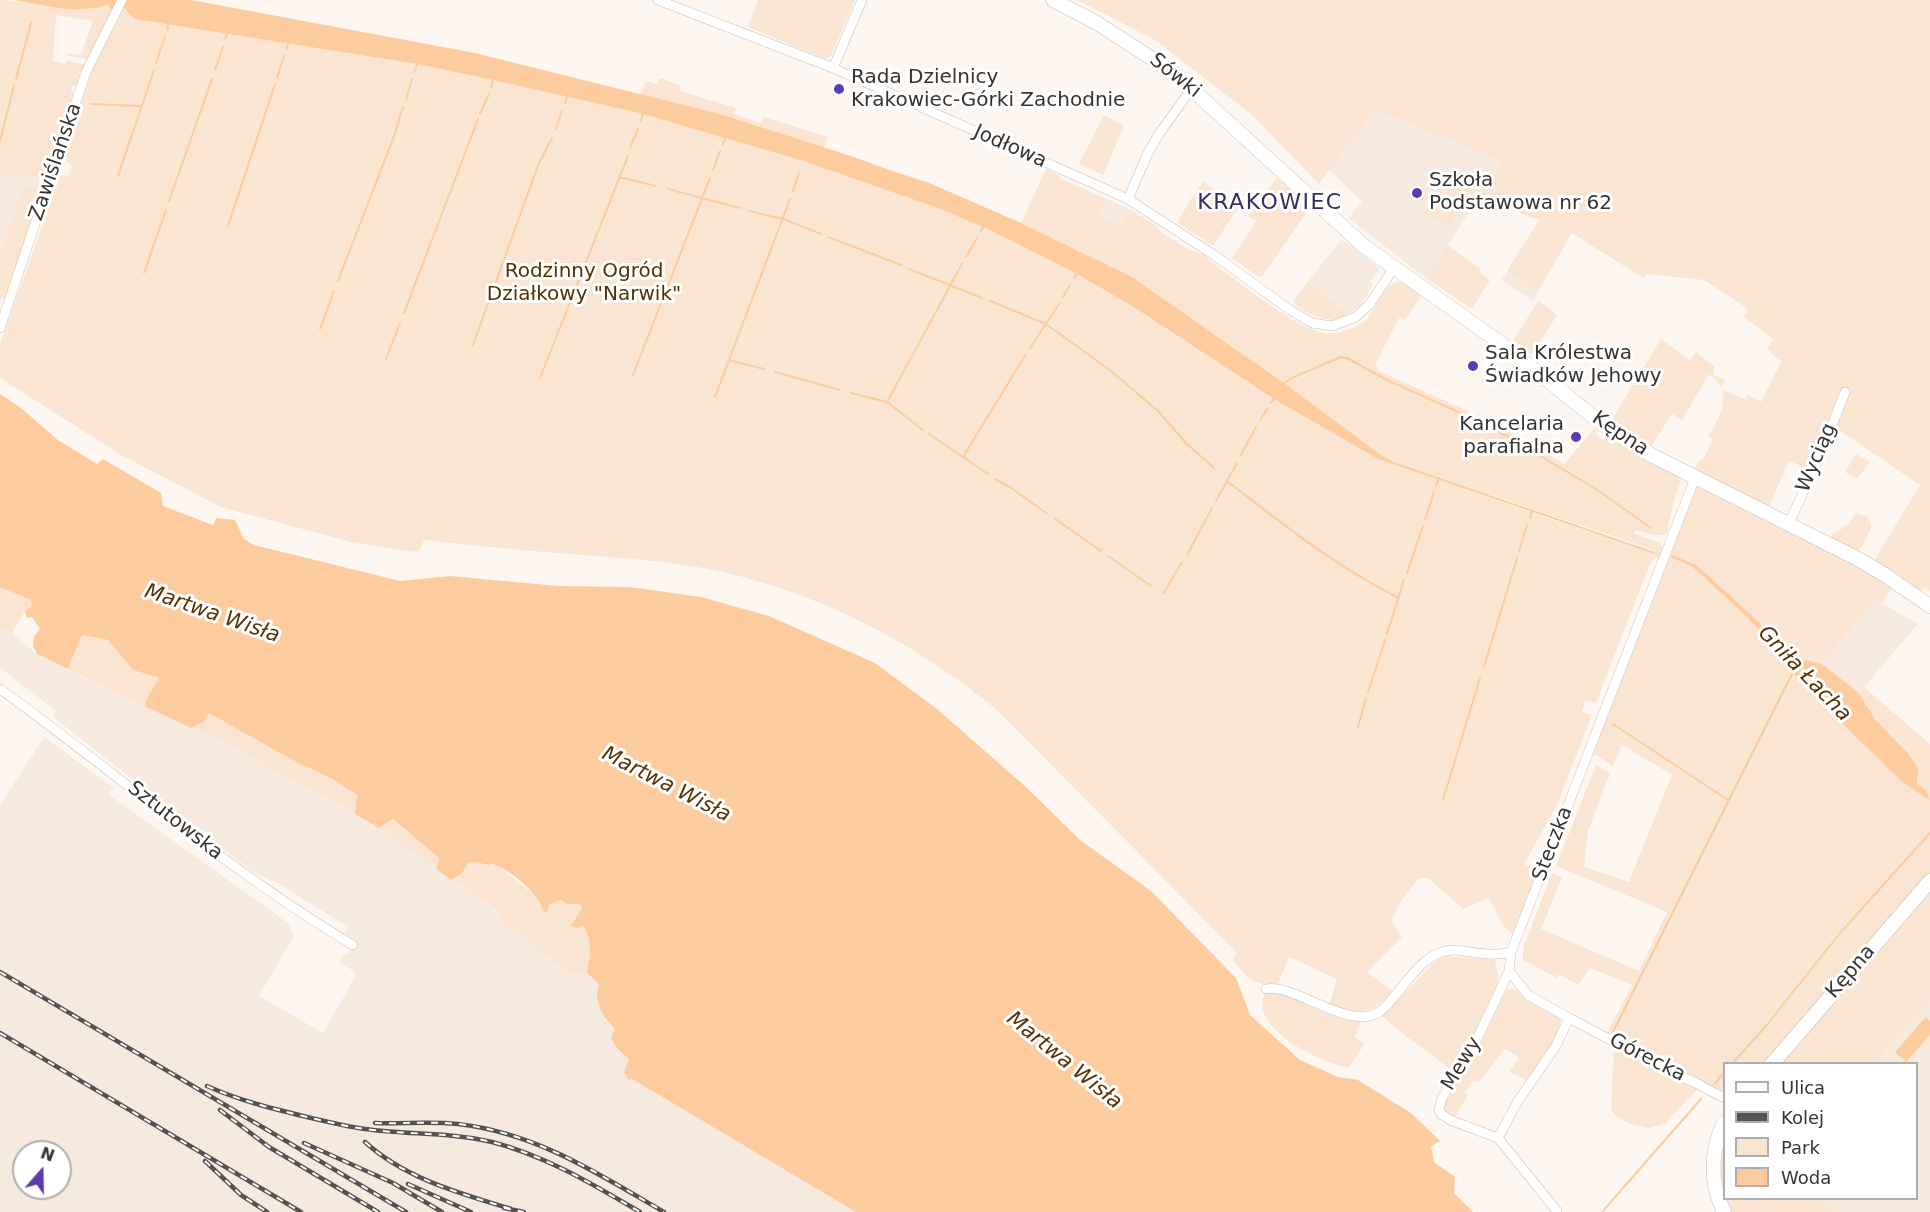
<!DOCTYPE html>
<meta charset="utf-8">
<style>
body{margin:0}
#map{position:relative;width:1930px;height:1212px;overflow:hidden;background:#fef7f1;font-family:"DejaVu Sans",sans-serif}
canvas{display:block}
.legend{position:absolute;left:1723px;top:1062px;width:195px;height:138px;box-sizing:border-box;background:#fff;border:2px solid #afadad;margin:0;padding:8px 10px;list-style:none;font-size:18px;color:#363331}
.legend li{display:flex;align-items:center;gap:12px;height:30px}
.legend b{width:30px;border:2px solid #afadad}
.north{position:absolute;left:12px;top:1140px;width:60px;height:60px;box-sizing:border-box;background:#fff;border:2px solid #afadad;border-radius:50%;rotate:20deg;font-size:16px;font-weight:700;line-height:24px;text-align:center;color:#363331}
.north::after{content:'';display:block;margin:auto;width:21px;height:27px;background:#5b3ab2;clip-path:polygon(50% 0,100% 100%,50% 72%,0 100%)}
</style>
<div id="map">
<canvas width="1930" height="1212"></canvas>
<ul class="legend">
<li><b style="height:8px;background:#fff"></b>Ulica</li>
<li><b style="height:8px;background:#565250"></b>Kolej</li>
<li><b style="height:16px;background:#f9e5d2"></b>Park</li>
<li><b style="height:16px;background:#fccb9e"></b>Woda</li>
</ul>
<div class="north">N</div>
</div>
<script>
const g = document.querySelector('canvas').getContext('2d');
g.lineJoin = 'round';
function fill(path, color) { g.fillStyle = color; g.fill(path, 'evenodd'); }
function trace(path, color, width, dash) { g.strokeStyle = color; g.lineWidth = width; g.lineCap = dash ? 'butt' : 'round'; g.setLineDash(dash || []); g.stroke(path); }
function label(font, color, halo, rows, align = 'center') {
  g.font = font + ' "DejaVu Sans",sans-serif'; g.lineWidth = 6; g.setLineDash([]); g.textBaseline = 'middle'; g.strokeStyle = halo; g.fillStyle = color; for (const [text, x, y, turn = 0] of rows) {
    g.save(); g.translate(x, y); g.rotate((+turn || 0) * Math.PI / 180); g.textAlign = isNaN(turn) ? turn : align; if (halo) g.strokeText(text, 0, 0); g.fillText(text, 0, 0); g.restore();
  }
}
fill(new Path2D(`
 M1374,108L1502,162L1453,237L1427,279L1348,218L1362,202L1329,170Z
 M0,162L37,176L39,179V190L0,304Z
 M1107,199L1129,209L1120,227L1099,216Z
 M1341,240L1349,244L1380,269L1370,282L1373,285L1360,307L1348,314L1309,280Z
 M1508,271L1538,292L1533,301L1501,280Z
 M1875,599L1918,624L1864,687L1858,692L1822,664Z
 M0,629L12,633L37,654L142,707H146L230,746L386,831L451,880L469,890L501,916L498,924L514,929L566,973H587L600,984L605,1021L615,1029L611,1038L621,1054L629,1059L627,1063L632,1079L856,1212H0V805L44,737L114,788L109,794L111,796L288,923L294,936L259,996L323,1033L354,979V971L339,963L342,956L348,954L356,940L344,933L348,927L276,882L259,876L193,827L53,717L56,711L0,668ZM24,1152H60V1188H24Z
 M1930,1000V1212H1833L1818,1199L1916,1198V1064L1875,1063Z`), '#f6eade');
fill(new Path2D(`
 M0,0C36,0 72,16 107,5L113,11L88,60L67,55L68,53L81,55L93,21L56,15L53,61L65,64L66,60L86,65L79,84L72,86L71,91L75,95L48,174L45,179L9,176L0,173Z
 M758,0H855L831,56L825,59L748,27Z
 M1077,0H1930V591L1924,587L1920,593L1874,561L1920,485L1827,422L1809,470L1789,461L1769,506L1695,469L1698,462L1704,458L1713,439L1709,436C1721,414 1734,392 1709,374L1682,420L1672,414L1651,447L1611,421L1661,339L1690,360L1696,352L1715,367L1713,375L1725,380L1721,389L1745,399L1748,395L1761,402L1781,362L1767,349L1773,339L1744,317L1748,309L1704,280L1647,274L1643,278L1572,233L1538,292L1507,271L1539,220L1520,213L1502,202H1496L1480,196L1502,162L1375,109L1319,184L1252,115L1155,40Z
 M124,8L134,19L417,64L493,80L643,114L803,161L935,207L983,227L1077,274L1132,306L1274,399L1378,459L1553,520L1655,553V551L1651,549L1394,462L1381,455L1284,383L1132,277L1021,223L1046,169L1059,175L1061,179L1107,199L1099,216L1120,226L1129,209L1153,223L1162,233L1188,249L1200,253C1226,272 1298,332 1327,333C1339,334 1357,328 1366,320C1375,311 1384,283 1398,282C1406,282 1415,291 1421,296L1405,320L1399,318L1375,365L1381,372L1470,412L1493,425L1496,424L1564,464L1595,428L1597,436L1603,440L1611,437L1648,461L1674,474L1681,481C1674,498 1670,516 1667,534C1657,538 1645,532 1635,530L1634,534L1659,542L1663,548L1659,557L1655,558L1650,564L1596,703L1585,701L1582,712L1592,715L1557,805L1524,864L1536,870L1537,875L1515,936L1503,926L1489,898L1463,909L1428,878H1419L1402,900L1391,921L1402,937L1367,972L1393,991C1369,1017 1361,1014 1329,1005L1337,979L1289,957L1278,984C1252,986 1249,979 1233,960L1237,953L998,711C912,640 813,589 703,568C663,561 622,558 582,555C529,551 476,546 424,540L420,550L416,552L351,542L221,507L121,455L0,378V344L60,176L69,175L72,166L66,161L64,154L90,75Z
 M660,78L681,86L680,91L736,108L734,114L761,123L764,117L828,137L824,148L720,114L640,95L646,81L657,84Z
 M1104,115L1124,126L1103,175L1079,164Z
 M1451,171L1475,186L1448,228L1424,212Z
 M1277,178L1311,206L1262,277L1257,276L1232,258L1256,221L1248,216Z
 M1203,181L1238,208L1213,246L1177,222Z
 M27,186L43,187L6,298L0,299V257L22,190Z
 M1447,245L1481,269L1479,272L1490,280L1472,309L1427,279Z
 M1309,280L1348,314C1329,326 1312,316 1295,305L1294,300Z
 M1538,301L1557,315L1532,355L1513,341Z
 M1856,454L1870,462L1857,479L1845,472Z
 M1697,487L1781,527L1865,570L1892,588L1882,603L1875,599L1822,664L1805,660L1785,651L1773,641L1759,622L1702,570L1688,561L1672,555V558L1693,567L1703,576L1746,616L1758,629L1776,657L1849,730L1900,780L1930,801V874L1763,1063L1724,1064V1092L1716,1090L1678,1071L1608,1031L1632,985L1590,968L1578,985L1559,974L1557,978L1523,960V948L1552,873L1562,878L1541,929L1639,971L1667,912L1556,866L1596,765L1610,773L1588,831L1584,867L1629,882L1672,775L1622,745L1613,767L1598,756L1591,754Z
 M1857,513L1868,517L1872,526C1867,535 1865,547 1856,552L1830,539L1834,532L1836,533L1848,524Z
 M0,587L31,600L33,606L25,611L12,633L0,629Z
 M82,635L108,640L133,670L159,678L147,700L146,707H142L68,669Z
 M1864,687L1930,744V799L1926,790L1917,784C1922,756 1891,738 1876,719C1869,711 1864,701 1858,692Z
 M209,713L296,762L331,778L357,795L355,814L230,746L191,728L199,725Z
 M393,819L439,858L436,869L379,828Z
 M473,862L481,864L491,863L499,866L534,895L544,912L549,905L561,900L567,904H580L583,908L577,914L588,933L591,958L587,973H566L514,929L498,924L501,915L469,890L451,880C462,877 463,865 473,862Z
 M1930,888V1000L1875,1063L1780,1064Z
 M1446,956L1495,960C1496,966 1498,973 1498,979C1497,1008 1468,1047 1453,1071L1399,1031L1382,1016L1434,962Z
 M1507,989H1515L1526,1000L1560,1018C1563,1037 1538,1065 1528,1081L1509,1072L1519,1058L1505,1049L1479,1082L1474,1081L1465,1092L1468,1095L1455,1117L1444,1113L1442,1105L1481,1041Z
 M1275,990L1362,1019L1355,1038L1365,1043L1349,1068C1321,1061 1274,1041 1263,1011C1261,1005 1263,999 1265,992Z
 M1614,1046L1699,1088L1664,1124L1649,1128L1630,1124L1617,1117L1611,1110Z
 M1724,1133V1198L1818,1199L1833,1212H1729C1716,1187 1715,1160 1724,1133Z`), '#f9e5d2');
fill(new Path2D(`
 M15,0H191L475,53L720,114L851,156L895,172L927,182L1021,223L1132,277L1284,383L1381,455L1394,462L1655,552V554L1378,459L1274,399L1132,306L1077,274L983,227L935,207L803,161L643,114L493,80L417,64L134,19L124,8L111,9L107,5C77,15 46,5 15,0Z
 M0,394L21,408L58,440L97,464L103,459L161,493L163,506L213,525L216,518L235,520L244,539L254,545L400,581L450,576L558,586L630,587L701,597L769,616L875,663L937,709L1027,788L1080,840L1151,891L1236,978L1250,1015L1300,1060L1338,1077L1358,1080L1411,1113L1440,1141L1431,1146L1434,1162L1455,1177L1454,1193L1473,1212H856L632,1079L628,1080L624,1072L629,1059C620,1053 616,1047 611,1038L615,1029C603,1018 593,1001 599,984L587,973C590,957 593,939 583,926L576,928L571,926L582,908L580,904H567L561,900L549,905L547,913L544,912C536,891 512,871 491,863L489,865L473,862L469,863L460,875L451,880L436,869L439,858L393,819L379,828L355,814L357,795L331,778L296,762L209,713L204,722L191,728L146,707V700L159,678L133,670L108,640L82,635L68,669L37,654L33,646L34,637L40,629L32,617L27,618L25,611L32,606L31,600L0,587Z
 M1673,555L1696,565L1702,570L1759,622L1773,642L1785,651L1805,660L1822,664L1858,692L1875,719L1907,752L1918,768L1917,784L1926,790L1930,801L1900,780L1849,730L1776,656L1758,629L1746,616L1703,576L1691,566L1672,558L1671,556Z
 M1926,1017L1930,1021V1035L1906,1062L1895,1052Z`), '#fccb9e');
trace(new Path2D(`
 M167,30L169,23
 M225,39L227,33
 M287,49L288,43
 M156,63L165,36
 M215,70L223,47
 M414,72L417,64
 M277,78L284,56
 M16,79L31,23
 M491,87L493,80
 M406,100L412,79
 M565,103L567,97
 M91,104L141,106
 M480,114L489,94
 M641,121L643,114
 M556,129L562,111
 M0,141L14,86
 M723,144L726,137
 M630,148L638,129
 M713,170L720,151
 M118,176L154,70
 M619,177L656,186
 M668,189L740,208
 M793,191L799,173
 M169,201L212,79
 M749,211L783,219L821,234
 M228,226L275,84
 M981,231L983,227
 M828,237L901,265
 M966,257L977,238
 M909,269L982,298
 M144,273L166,210
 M1074,278L1077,274
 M338,281L393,139L403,107
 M1063,297L1070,285
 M990,301L1046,324L1111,371L1158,411L1186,443L1214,468
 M404,313L478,119
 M320,329L334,291
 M473,345L539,163L552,138
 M1030,348L1059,304
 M386,359L400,323
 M728,360L764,369
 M775,372L840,390
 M633,375L710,178
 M540,378L628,156
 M1284,383L1294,377L1341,357L1347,358L1387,380L1485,424L1515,441L1596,489L1651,528
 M851,393L887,402L962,264
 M715,397L790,199
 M887,402L923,430
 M1271,403L1274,399
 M1260,420L1267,409
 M929,434L963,457L1026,354
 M1241,455L1256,427
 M963,457L988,474
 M1237,463L1227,481C1281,523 1337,567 1399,598
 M995,479L1010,487L1046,513
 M1436,486L1439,478
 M1216,501L1227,481
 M1054,518L1101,551
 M1530,518L1532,511
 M1425,520L1434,492
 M1519,551L1527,525
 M1187,555L1212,508
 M1108,556L1151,586
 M1407,573L1423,526
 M1163,594L1182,562
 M1387,634L1404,580
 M1484,667L1517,558
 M1368,692L1385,640
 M1613,724L1728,800
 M1358,727L1366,698
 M1443,800L1480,678
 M1612,1034L1793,672
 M1732,1064L1766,1026L1841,932L1930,833
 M1715,1083L1724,1073
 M1602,1212L1701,1099`), '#fccb9e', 2);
const street = new Path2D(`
 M658,0L833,68L1128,199L1214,255L1290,310L1312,323L1332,326L1356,317L1369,305L1394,268
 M833,68L862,0
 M1128,199L1148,153L1159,134L1192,88
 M0,328L86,72L122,0
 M1789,523L1820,456L1845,392
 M0,689C118,774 228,871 353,945
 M1509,971L1528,995L1569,1018L1673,1073L1694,1082L1724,1098
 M1266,989C1294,982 1353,1035 1382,1010C1404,990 1422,948 1456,950C1474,952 1493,957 1511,952
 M1498,1138L1518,1101L1556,1046L1569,1018
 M1557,1211L1498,1138L1450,1120L1441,1114L1439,1110L1442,1098L1471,1052L1509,971L1511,952L1695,478`);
const secondary = new Path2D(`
 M1053,0L1097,23L1174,73L1364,246L1506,347L1606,427L1651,455L1860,560L1885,575L1930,606
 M1772,1064L1930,881
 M1724,1212C1710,1184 1710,1151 1724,1123`);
trace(street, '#c4beb8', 10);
trace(secondary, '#c4beb8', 15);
trace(street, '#fff', 9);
trace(secondary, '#fff', 14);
const rail = new Path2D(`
 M0,972L406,1212
 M0,1033L301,1212
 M207,1086C238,1100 270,1108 303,1116C324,1121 344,1126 365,1129C408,1135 450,1132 492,1142C546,1156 592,1184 640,1212
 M220,1110L269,1147L378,1212
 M375,1123C402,1124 430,1121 458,1124C536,1133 597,1173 664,1212
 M365,1142C406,1179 459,1193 511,1209
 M304,1143L393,1183L442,1212
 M205,1161L241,1195L267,1212
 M408,1184L471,1212
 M504,1208L524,1212`);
trace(rail, '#565250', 4.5);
trace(rail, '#fff', 2, [7]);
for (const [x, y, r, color] of [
 [839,89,6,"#5b3ab2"],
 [1417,193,6,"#5b3ab2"],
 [1473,366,6,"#5b3ab2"],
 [1576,437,6,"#5b3ab2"]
]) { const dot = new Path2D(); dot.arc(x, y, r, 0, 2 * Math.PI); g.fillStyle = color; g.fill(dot); trace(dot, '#fff', 2); }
label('20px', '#363331', '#fff', [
 ["Sówki",1175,76,38],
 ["Jodłowa",1010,147,24],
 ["Zawiślańska",56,162,-71],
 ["Kępna",1620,434,34],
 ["Wyciąg",1817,458,-67],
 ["Sztutowska",175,821,38],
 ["Steczka",1553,844,-69],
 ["Kępna",1851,972,-49],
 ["Górecka",1647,1058,27],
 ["Mewy",1462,1064,-59]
]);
label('20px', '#363331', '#fff', [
 ["Rada Dzielnicy",851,78],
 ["Krakowiec-Górki Zachodnie",851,101],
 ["Szkoła",1429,181],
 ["Podstawowa nr 62",1429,204],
 ["Sala Królestwa",1485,354],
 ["Świadków Jehowy",1485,377],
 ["Kancelaria",1564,425,"right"],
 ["parafialna",1564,448,"right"]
], 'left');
label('20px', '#573101', '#fff', [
 ["Rodzinny Ogród",584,272],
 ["Działkowy \"Narwik\"",584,295]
]);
label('italic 21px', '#573102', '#fff', [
 ["Martwa Wisła",212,614,19],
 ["Gniła Łacha",1804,674,46],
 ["Martwa Wisła",666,785,27],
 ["Martwa Wisła",1064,1061,39]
]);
g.letterSpacing = '1.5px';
label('22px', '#382b66', '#fff', [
 ["KRAKOWIEC",1270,203]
]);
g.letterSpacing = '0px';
</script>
